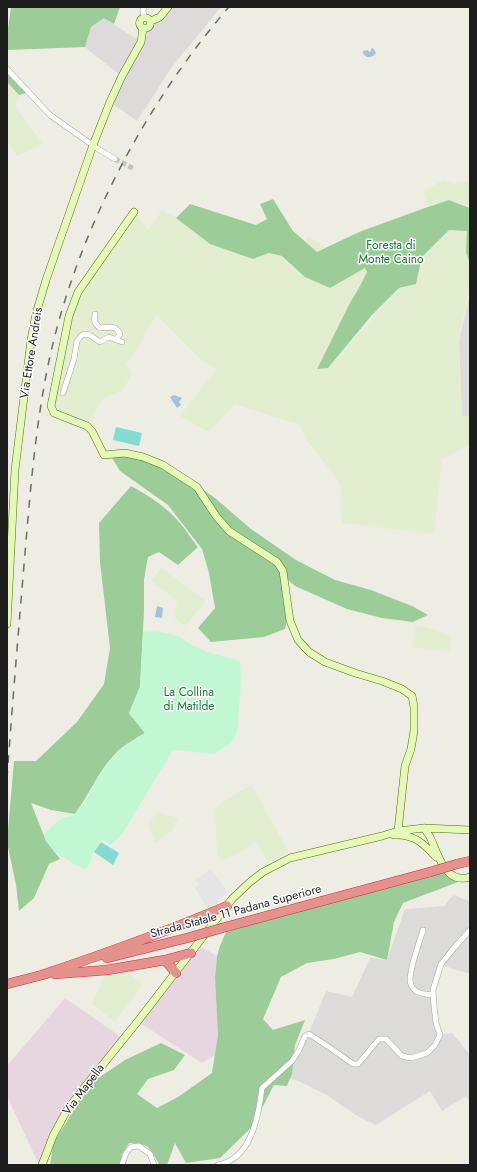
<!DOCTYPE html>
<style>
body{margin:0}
#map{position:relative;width:477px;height:1172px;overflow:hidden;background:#eeede4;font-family:Jost,sans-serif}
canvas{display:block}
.frame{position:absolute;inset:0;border:8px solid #1d1d1d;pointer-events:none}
</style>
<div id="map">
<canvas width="477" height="1172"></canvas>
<div class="frame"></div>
</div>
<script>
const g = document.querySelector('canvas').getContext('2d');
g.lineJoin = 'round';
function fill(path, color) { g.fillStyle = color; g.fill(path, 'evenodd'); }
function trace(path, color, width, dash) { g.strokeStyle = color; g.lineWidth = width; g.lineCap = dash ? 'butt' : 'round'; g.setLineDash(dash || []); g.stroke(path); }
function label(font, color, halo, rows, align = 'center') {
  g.font = font + ' Jost,sans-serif'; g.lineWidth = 3; g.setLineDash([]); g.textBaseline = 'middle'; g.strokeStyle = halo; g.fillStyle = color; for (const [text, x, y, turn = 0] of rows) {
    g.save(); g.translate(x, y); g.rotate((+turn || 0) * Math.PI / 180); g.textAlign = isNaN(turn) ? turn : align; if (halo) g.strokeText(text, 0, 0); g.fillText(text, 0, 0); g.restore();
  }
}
fill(new Path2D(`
 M168,7H221L172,67L137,121L110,102L121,76L85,47L91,27L104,18L141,42Z
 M470,295V416H462L459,341Z
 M453,895L470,901V974L441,965L433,990L440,1035L452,1033L470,1055V1104L466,1096L442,1111L430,1091L376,1125L357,1116L327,1095L296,1080L275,1076L292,1061L309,1033L326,991L352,997L370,958L387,960L405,909L444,906Z`), '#dcdbda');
fill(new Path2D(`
 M200,946L217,956L215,978L218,1035L215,1055L202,1063L140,1023L179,975Z
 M65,998L124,1039L82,1091L39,1165L7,1096V1066Z`), '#e7d6e0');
fill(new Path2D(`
 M7,82L19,95L15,107L43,144L17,156L7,141Z
 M444,180L453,184L470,181V206L449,200L429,207L422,191Z
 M162,210L176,218L210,244L253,259L269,253L282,256L330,288L365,268L367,272L317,369L328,368L399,288L416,284L424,256L451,227L467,231L470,261V279L459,341L462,416H470V445L442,459L434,534L342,523L340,484L318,454L306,440L299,424L284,420L235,404L209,432L180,416L216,369L201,360L156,315L135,352L126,364L132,373L123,390L104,398L85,425L56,414L51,406L78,292L134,212L148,229H149Z
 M308,236L331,251L323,263L301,248Z
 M161,568L206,601L185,626L174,617L177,601L151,581Z
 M416,626L427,627L451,636L449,652L412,647Z
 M251,785L289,852L268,863L257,842L223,861L217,856L215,811L220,804Z
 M157,812L178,818L172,831L155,843L148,825Z
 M122,967L142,985L115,1022L92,1004L107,970Z`), '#e3edcf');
fill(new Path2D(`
 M11,7H120L114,24L104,18L91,27L85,47L7,50V36Z
 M7,74L27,93L19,95L7,82Z
 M273,199L293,231L317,252L359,232L425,208L449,200L470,208V264L466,253L467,231L449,230L422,257L416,284L399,288L372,315L328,368L317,369L350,303L360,286L367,272L365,268L330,288L305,277L282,256L269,253L253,259L210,244L176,218L190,204L256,225L267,219L260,204Z
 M113,452L172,468L215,498L251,529L296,560L335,580L371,590L412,606L428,615L413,622L382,618L347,609L295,586L286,578L290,603L285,629L264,637L211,642L198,628L215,608L209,573L202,549L168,505L120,471L109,453Z
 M131,486C149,496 165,506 179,522C186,529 191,539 198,547L178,565L159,552L148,557L144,579V611L140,687L129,713L145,733C135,739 123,745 115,754C99,770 89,795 75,814L51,810L31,803L46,841L60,859L49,864L34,898L19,911L16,885L7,842L14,761H36L77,722L104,684L110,648L100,562L99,523Z
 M442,872L458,882L403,903L394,922L387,960L360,952L334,959L307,963L281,977L263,1019L273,1030L305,1020L295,1045L292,1074L287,1086L274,1085L252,1127L220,1158L186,1163L175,1143L167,1165H160C149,1148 151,1144 129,1143L122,1154L120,1165H50L53,1144L92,1080L94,1081L125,1060L161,1043L185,1055L174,1070L148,1079L137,1094L157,1108L178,1097L212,1073L218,1035L215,978L217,956L220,946L226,932L320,903Z`), '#9ccd99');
fill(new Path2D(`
 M156,631L179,636L187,642L207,652L240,661L241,684L237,733L231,743L214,754L173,750L122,834L111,845L102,839C96,847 91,853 91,862L85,869L82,868C67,860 50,852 44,835C49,830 54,822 62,819C67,816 71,818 76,813C87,802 93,785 102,772C113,753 127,744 145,733L129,713L140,687L143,632Z`), '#c1f8d3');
fill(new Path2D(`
 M116,427L142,433L139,446L113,440Z
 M101,842L119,853L113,865L94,852Z`), '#83dccf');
fill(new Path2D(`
 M211,869L227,891L222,898L218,902L207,908L195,888L199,885L195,880Z`), '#e5e5e5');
fill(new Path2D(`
 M373,48L376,53C373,58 366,59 363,53V51L368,50L369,52L371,51V49Z
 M174,395L182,398L179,402L181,405L177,408L170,397Z
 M157,606L163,608L162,618L155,617Z`), '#a5c2db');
trace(new Path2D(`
 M115,159L134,169`), '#c4c3bc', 5, [5, 2.5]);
const street = new Path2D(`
 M144,7L143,10L144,17
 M7,69L50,115L98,149L115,159
 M95,314C94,321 94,323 100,328C109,328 115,324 120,334L116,340
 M63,393L74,359L77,341L81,336L84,334L90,335L100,342L109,337L122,342
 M423,930C419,944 411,964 410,979C410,983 412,988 415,990C420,995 427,994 433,995
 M122,1165L126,1153L131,1147L139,1146L150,1154L154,1165
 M218,1165C221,1164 224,1164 227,1162C253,1151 259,1112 262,1088L292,1061L299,1050L305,1036L309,1034L329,1047L353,1064H358L379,1039H386L402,1056L411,1058L427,1053L435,1045L440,1035L436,1023L434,1006L433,990L441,964L454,948L470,930`);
const secondary = new Path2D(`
 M139.5 23a5.5 5.5 0 1 1 11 0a5.5 5.5 0 1 1-11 0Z
 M151,21L160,17L168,7
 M134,212L78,292L69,316L51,406L54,413L87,426L92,431L104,455L125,453L143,457L163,465L197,487L216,516L229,531L277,562L283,571L290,621L298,640L309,652L325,662L355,673L382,681L402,689L412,696L414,707V731L411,749L405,766L398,831
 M7,624L15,470L31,340L36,314L46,280L93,145L110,102L122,76L141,42L143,28
 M424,828C426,831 429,835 431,839C438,855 446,885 470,877
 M394,835C414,834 423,843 436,857
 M42,1165L53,1136L67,1110L84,1088L138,1021L232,899L250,882L263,872L290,858L382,836L398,831L424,828L470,830`);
const highway = new Path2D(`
 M457,864L470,861
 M222,928L430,872
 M107,958L187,938
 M165,960L176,973
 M55,974L107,970L165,960L191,953
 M42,975C104,954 166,932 227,906
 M7,984L46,974`);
trace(street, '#a4a4a4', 6);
trace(secondary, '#4c7107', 8);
trace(highway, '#d52839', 10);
trace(street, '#fff', 5);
trace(secondary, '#e5f8b8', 7);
trace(highway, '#e4928d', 9);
trace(new Path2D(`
 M7,779C12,708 18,637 24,565C30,495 35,425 50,356C78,231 145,104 229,7`), '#6b6b6b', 1.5, [8, 8]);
const highwayBridge = new Path2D(`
 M430,872L457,864
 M187,938L222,928`);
trace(highwayBridge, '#d52839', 10, []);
trace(highwayBridge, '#e4928d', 9);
label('12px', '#0e7931', '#fff', [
 ["Foresta di",391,246],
 ["Monte Caino",391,260],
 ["La Collina",189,693],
 ["di Matilde",189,707]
]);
label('12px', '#1d1d1d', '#fff', [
 ["Via Ettore Andreis",32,353,-81],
 ["Strada Statale 11 Padana Superiore",236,912,-15],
 ["Via Mapella",84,1090,-53]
]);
</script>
